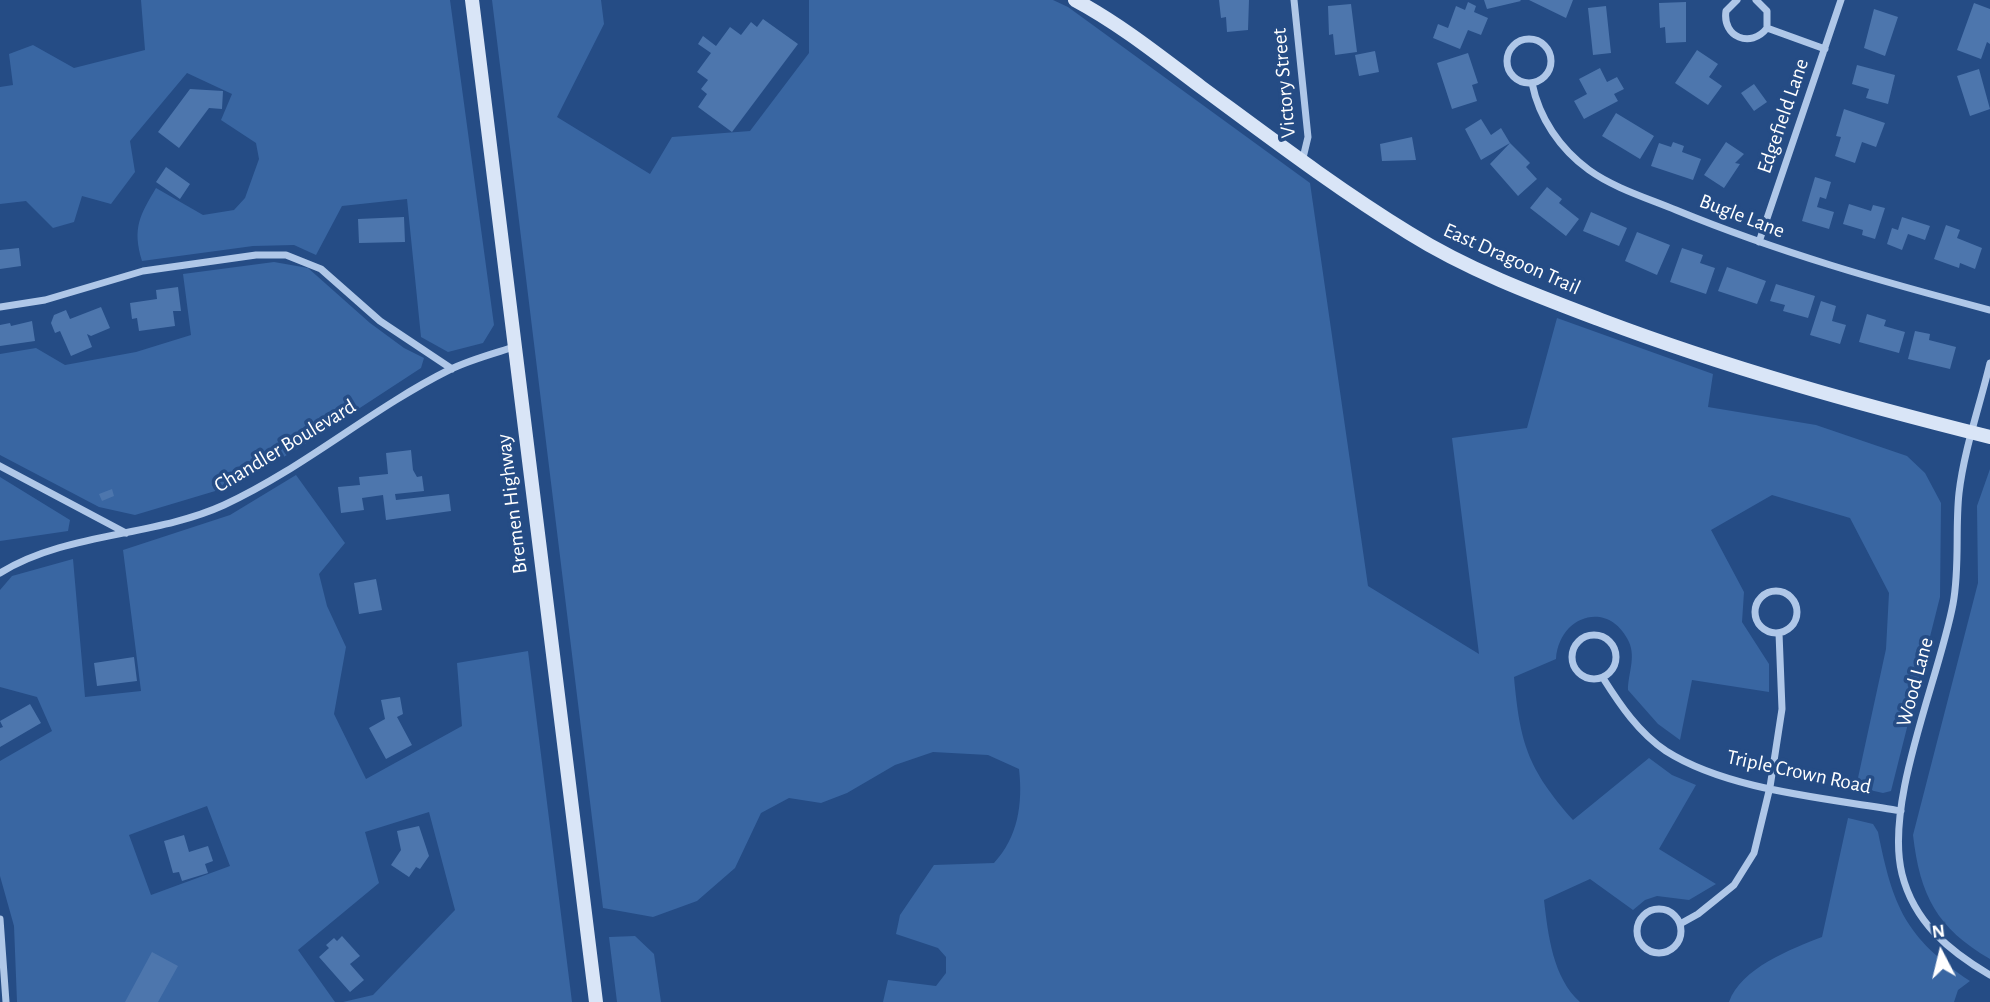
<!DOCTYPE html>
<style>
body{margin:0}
#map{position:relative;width:1990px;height:1002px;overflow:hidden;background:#254c85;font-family:"Alegreya Sans",sans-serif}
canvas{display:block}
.north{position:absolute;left:1906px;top:918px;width:70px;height:70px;-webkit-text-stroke:5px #254c85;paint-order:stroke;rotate:353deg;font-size:19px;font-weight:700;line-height:28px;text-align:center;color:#fff}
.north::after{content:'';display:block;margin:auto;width:24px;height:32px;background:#fff;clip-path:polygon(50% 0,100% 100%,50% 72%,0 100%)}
</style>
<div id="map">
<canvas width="1990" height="1002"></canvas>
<div class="north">N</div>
</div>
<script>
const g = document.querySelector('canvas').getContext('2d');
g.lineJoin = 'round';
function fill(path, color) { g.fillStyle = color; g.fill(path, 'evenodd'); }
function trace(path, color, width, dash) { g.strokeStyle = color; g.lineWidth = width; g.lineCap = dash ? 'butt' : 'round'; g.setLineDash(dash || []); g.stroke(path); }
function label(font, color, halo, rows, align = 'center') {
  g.font = font + ' "Alegreya Sans",sans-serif'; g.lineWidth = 7; g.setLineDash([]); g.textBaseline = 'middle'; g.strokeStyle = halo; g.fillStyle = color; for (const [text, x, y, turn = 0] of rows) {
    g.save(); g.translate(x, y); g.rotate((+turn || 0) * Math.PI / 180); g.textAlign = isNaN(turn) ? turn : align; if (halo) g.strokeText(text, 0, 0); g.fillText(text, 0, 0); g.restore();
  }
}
fill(new Path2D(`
 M141,0H450L494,325L483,343L448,352L421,337L407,199L342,206L316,255L294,245L253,246L142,261C132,228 140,215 156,188L203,215L234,210L245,198L259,159L256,143L221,120L232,94L187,73L130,141L135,172L111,204L82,196L74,222L53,228L26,201L0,204V87L13,85L9,54L33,45L74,68L145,50Z
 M492,0H601L604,24L557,117L650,174L672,137L750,131L809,53V0H1053L1068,7L1310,183L1368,586L1479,654L1452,438L1527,428L1557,318L1713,374L1708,407L1816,425L1907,456L1925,473L1941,503L1940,597L1891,791L1883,793L1856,787L1886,649L1889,593L1850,518L1772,495L1711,530L1744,592L1742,622L1769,664V692L1692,680L1680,740L1658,724L1628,690C1628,674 1636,658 1629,642C1609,599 1559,615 1556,659L1514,677C1520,744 1528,769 1573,820L1649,758L1672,775L1696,785L1659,849L1716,884L1689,900L1657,896L1645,900L1633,910L1590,879L1544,900C1548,935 1553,978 1580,1002H883L888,980L936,986L946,973V957L938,948L896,934L900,915L934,865L994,863C1018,837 1023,804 1019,769L988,755L933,752L895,765L847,793L821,803L789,798L761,813L735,868L697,901L653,917L603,908Z
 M274,262L308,268L370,323L404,348L424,358L421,368L294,451L232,486L135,515L99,507L0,455V354L36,348L65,365L136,352L191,335L183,274Z
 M1990,469V959C1937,928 1920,896 1913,835L1978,583L1977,506Z
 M296,475L345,543L319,574L327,606L346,647L334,714L366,779L462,726L457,663L528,651L572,1002H343L373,995L455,910L429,812L365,832L379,883L298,950L335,1002H17L14,926L0,876V761L52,731L37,697L0,687V590L12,576L73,559L85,697L141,691L123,550L230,515ZM207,806L230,866L151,895L129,835Z
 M0,477L70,520L68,531L0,541Z
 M1848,818L1873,824L1878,832C1893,907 1905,937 1970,981L1958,990L1954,1002H1729C1741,968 1791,949 1822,937Z
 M635,936L654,954L661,1002H617L609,937Z`), '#3966a2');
fill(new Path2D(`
 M1219,0H1249L1248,30L1227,32L1226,17L1221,18Z
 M1484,0H1520L1521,1L1487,9Z
 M1529,0H1573L1566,18Z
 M1468,2L1476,6L1474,12L1488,18L1481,35L1468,30L1460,49L1433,38L1438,24L1448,28L1456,6L1465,10Z
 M1686,2V42L1666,43L1665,27L1660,28L1659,3Z
 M1974,3L1990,9V44L1987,42L1981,59L1957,50Z
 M1351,4L1357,52L1335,55L1333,34L1329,35L1328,6Z
 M1606,6L1611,53L1593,55L1588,8Z
 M1874,9L1898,17L1885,56L1864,48Z
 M763,19L798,44L732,132L698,107L707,94L701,89L708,80L697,72L711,53L698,44L703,36L716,46L730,27L741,35L751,22L757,27Z
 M1697,50L1718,64L1709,77L1722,86L1708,105L1675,83Z
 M1375,51L1379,72L1359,76L1355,55Z
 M1468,53L1478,83L1472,85L1477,101L1452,109L1437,63Z
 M1857,65L1895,75L1888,104L1866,98L1869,89L1852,84Z
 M1600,68L1607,82L1617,77L1624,89L1614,94L1618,101L1584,119L1574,101L1587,94L1579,79Z
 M1979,69L1990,109L1970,116L1957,76Z
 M1754,84L1767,102L1754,111L1741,93Z
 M190,89L223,91L222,109L209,108L179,148L158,132Z
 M1844,109L1885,123L1876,147L1862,142L1855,163L1835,156L1841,137L1836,136Z
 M1616,113L1654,136L1640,159L1602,136Z
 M1481,119L1491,135L1501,128L1510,143L1481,160L1465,129Z
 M1412,137L1416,160L1382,161L1380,144Z
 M1673,142L1684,146L1682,152L1701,159L1693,180L1651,166L1659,143L1671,147Z
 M1726,142L1744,154L1735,163L1740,164L1724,188L1704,175Z
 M1510,143L1530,163L1526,167L1537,179L1518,196L1490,164Z
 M166,167L190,184L180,199L156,182Z
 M1815,177L1831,182L1826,199L1820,197L1817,207L1834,212L1829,229L1802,221Z
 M1547,187L1562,199L1559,203L1579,219L1566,236L1530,208Z
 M1849,204L1871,211L1873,205L1885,208L1875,239L1862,235L1863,230L1843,224Z
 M1591,212L1627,228L1619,246L1583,231Z
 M404,217L405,242L359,243L358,219Z
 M1902,217L1930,226L1925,240L1908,234L1902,250L1887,244L1892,228L1898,230Z
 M1946,225L1960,230L1957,238L1982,248L1975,269L1960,263L1959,268L1934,259Z
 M1637,232L1670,245L1657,275L1625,261Z
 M19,248L21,266L0,269V250Z
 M1682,248L1703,255L1700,263L1715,268L1706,294L1670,282Z
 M1727,267L1766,281L1757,304L1718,291Z
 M1776,284L1815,296L1808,318L1783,311L1785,305L1770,301Z
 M178,287L181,311H173L175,326L139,331L137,318L132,319L130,303L157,299L156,290Z
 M1821,301L1836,306L1832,321L1846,325L1840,344L1810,335Z
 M101,307L110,328L91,336L87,334L92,347L71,356L60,331L55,333L51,323L54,315L66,310L70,319Z
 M1867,314L1886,320L1884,326L1905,332L1899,353L1859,342Z
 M32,321L35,341L0,346V325L10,323L11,326Z
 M1915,331L1930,334L1929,340L1956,347L1950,369L1908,359Z
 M411,450L413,470L417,477L422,476L424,491L395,494L396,500L449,494L451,511L386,520L383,495L362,498L364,510L341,513L338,487L360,485L359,477L388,474L386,453Z
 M112,489L114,496L102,501L99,494Z
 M376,579L382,610L359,614L354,583Z
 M134,657L137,681L97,686L94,663Z
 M400,697L403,714L397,717L412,745L386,759L369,728L385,719L381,700Z
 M30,704L41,723L0,747V728L3,727L0,721Z
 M419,826L429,856L420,869L416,867L409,877L391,865L401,850L397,831Z
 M184,835L189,852L208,846L213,861L205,864L208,873L182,881L179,872L173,873L164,841Z
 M342,936L360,956L350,964L364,980L350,992L319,957L329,948L326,945L334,938L337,941Z
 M152,952L178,966L158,1002H125Z`), '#4d76ad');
trace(new Path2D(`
 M1294,0L1308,137L1302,162
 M1737,0L1726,11C1722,37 1751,49 1767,28V11L1756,0
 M1767,28L1825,49
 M1507 61a22 22 0 1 1 44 0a22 22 0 1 1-44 0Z
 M1532,83C1539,118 1560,149 1589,170C1614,188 1647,198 1676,210C1778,252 1883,282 1990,310
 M1759,242L1841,0
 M0,307L45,300L143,271L256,255H286L321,269L380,321L452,369
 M1990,363C1980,405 1964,450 1959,493C1955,530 1960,567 1953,604C1939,679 1884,802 1902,874C1914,922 1949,951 1990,975
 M0,466L126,533
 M0,573C66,532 154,537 224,505C304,468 371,409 449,370C469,360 492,354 514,347
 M1755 612a21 21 0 1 1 42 0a21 21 0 1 1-42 0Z
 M1572 657a22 22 0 1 1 44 0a22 22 0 1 1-44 0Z
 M1603,678C1620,705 1639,733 1666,751C1729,791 1828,798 1901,811
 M1637 931a22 22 0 1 1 44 0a22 22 0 1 1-44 0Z
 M0,919L6,1002
 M1680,924L1698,914L1734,885L1754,853L1770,787L1782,709L1779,633`), '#afc7e8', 7);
trace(new Path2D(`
 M472,0L596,1002
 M1075,0C1120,24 1161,57 1201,87C1269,137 1336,188 1409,233C1468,270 1535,295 1601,320C1728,368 1858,404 1990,437`), '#d9e5f7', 14);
label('21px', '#fff', '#254c85', [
 ["Victory Street",1284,83,-95],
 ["Edgefield Lane",1783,116,-71],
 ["Bugle Lane",1742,216,21],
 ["East Dragoon Trail",1512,259,24],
 ["Chandler Boulevard",285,446,-31],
 ["Bremen Highway",512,504,-97],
 ["Wood Lane",1915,682,-75],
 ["Triple Crown Road",1799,772,12]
]);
</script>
